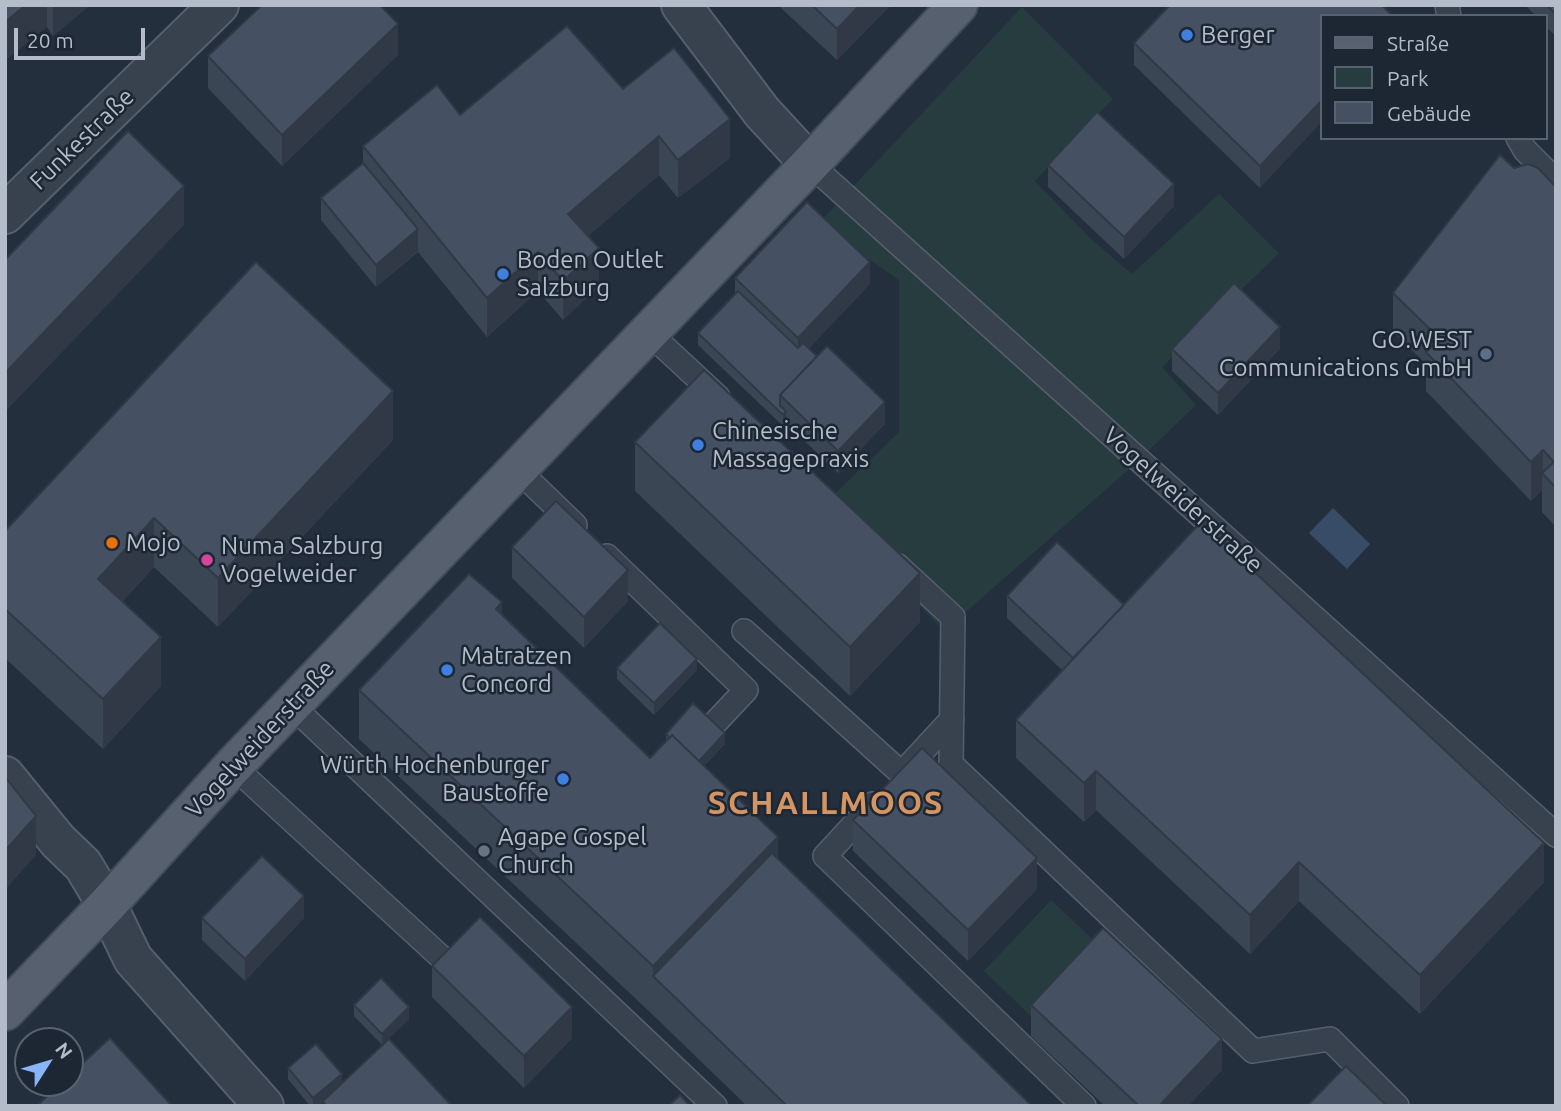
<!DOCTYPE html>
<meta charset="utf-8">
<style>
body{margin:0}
#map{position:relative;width:1561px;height:1111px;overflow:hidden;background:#242f3e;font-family:Ubuntu,sans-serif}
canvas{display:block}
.frame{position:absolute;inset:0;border:7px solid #b4bcc9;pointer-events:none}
.legend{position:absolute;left:1320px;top:14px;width:228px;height:126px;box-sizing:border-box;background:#1d2633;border:2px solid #59626f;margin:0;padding:9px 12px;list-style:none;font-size:21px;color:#b4bcc9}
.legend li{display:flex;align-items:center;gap:14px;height:35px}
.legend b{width:35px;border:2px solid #59626f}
.north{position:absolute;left:14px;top:1027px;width:70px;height:70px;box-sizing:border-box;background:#1d2633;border:2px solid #59626f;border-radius:50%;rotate:53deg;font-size:19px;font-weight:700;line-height:28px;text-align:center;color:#b4bcc9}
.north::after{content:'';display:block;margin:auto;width:24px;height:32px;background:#8ab4f8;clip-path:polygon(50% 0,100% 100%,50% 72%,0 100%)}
.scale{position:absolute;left:14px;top:28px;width:131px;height:32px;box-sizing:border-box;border:4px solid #b4bcc9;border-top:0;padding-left:9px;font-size:21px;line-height:24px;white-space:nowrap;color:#b4bcc9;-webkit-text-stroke:5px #1d2633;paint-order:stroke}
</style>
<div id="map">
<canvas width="1561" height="1111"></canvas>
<div class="frame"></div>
<ul class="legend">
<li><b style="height:9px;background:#56606e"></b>Straße</li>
<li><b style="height:19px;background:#263c3f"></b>Park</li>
<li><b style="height:19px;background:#455162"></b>Gebäude</li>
</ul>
<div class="north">N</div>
<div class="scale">20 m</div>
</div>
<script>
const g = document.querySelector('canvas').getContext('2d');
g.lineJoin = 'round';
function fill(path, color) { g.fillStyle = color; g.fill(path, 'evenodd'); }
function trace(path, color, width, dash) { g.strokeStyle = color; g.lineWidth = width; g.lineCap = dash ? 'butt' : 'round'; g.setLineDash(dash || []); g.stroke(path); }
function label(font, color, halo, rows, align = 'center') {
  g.font = font + ' Ubuntu,sans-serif'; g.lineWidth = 5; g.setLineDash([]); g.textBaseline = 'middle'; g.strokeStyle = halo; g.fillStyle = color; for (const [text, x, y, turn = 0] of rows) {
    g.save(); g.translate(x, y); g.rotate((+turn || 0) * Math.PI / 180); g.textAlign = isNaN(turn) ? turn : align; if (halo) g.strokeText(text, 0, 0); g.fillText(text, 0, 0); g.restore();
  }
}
fill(new Path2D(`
 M1022,7L1113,99L1035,181L1091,239L1132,274L1219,194L1279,253L1162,367L1196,405L1135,464L944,631L822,506L899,432V280L818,224Z
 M1051,900L1102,948L1034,1019L984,971Z`), '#263c3f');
fill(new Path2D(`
 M1333,508L1370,544L1347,569L1309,533Z`), '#394c67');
const lane = new Path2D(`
 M1447,5L1449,16
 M1518,138L1525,150L1556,181
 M810,164L1556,835
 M648,332L718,397
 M517,469L575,525
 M607,556L746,690L715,723
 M898,566L953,617L951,764L1253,1051L1330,1039L1397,1106
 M744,631L901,773
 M291,705L715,1106
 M233,766L442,958
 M904,771L952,719
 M873,804L825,856L1084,1106`);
const street = new Path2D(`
 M681,5L762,112L810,164
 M5,214L219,5
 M5,776L58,841L83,865L107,905L133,959L264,1106`);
const primary = new Path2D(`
 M5,1011L107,905L233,766L810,164L958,5`);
trace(lane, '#565f6c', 26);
trace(street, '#565f6c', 42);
trace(primary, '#414a57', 42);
trace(lane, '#38414e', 23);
trace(street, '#38414e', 38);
trace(primary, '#56606e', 38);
fill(new Path2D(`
 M5,5H90L53,36L47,27Z
 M781,5H891L837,60L781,8Z
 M1382,5L1260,188L1134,65V43Z
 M1525,5H1556V36L1545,26V16H1536Z
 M398,55L282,166L208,88V56Z
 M623,89L730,158L678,198L659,175L588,236L599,286L563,320L538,291L487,337L418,252L376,287L321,220V198L363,163V146L460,115Z
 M1048,165L1174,206L1124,259L1048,187Z
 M1514,168L1556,187V527L1542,512V490L1531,501L1426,391V364L1393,332V293Z
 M735,278L870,284L809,348L885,424L838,473L786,423L783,426L698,345V333L735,294Z
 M1172,349H1280L1218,415L1172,371Z
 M393,440L218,627L154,567L122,602L161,686L103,749L5,658V531Z
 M635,442L920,622L850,696L635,491Z
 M512,547L628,601L584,648L512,578Z
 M1007,596L1124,605L1544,882L1420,1014L1299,901L1250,954L1096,810L1084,822L1016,758V720L1062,670L1007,618Z
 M502,616L650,758L666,742V734L725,744L704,766L778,859L1032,1106H747L653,1015L359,739V690Z
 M617,668L697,670L654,715L617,679Z
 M853,820L1037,889L968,961L853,851Z
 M202,918H304L245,981L202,940Z
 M432,966L572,1038L524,1088L432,997Z
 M354,1005L409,1019L382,1045L354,1016Z
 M1031,1005L1222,1070L1188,1106H1105L1031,1036Z
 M288,1068L342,1083L452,1106H323V1102L318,1106H310L288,1079Z`), '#3b4654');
fill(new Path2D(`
 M26,5H47V27L5,61V22Z
 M53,5H90L53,36Z
 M860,5H891L837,60V29Z
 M398,24V55L282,166V135Z
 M1321,101V123L1260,188V166Z
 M730,119V158L678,198V160Z
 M659,136V175L568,253V214Z
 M1174,184V206L1124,259V237Z
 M184,186V225L5,412V373Z
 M418,229V251L376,287V265Z
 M599,248V286L563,320V281Z
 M538,252V291L487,337V298Z
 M870,262V284L798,360V338Z
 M1280,327V349L1218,415V393Z
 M393,391V440L218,627V578Z
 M885,402V424L838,473V451Z
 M786,411V423L783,426V415Z
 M1543,450L1542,490L1531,501V462Z
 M154,518V567L98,628V579Z
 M628,570V601L584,648V617Z
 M920,573V622L850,696V647Z
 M502,602V652L496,609Z
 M161,637V686L103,749V699Z
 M697,659V670L654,715V703Z
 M725,733V744L697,774V763Z
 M1096,771V810L1084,822V783Z
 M36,816V855L5,890V851Z
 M778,837V886L653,976V966Z
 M1544,843V882L1420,1014V975Z
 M1037,858V889L968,961V930Z
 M1299,862V901L1250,954V915Z
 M304,896V918L245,981V959Z
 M409,1007V1019L382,1045V1034Z
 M572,1007V1038L524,1088V1056Z
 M1222,1039V1070L1188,1106H1159Z
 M342,1074V1085L318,1106H313V1098Z`), '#303945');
const building = new Path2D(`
 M5,5H26L5,22Z
 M262,5H380L398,24L282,135L208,56Z
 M812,5H860L837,29Z
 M1170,5H1382L1392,16H1321V101L1260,166L1134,43Z
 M1547,5H1556V15Z
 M567,26L623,89L674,48L730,119L678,160L659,136L568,214L599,248L563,281L538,252L487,298L363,146L437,85L460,115Z
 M1097,112L1174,184L1124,237L1048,165Z
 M128,131L184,186L5,373V260Z
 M1500,155L1514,168L1528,164L1538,168L1556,187V488L1542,473L1554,462L1543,450L1531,462L1426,352L1440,339L1393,293Z
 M363,163L418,229L376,265L321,198Z
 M807,202L870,262L798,338L735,278Z
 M256,262L393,391L218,578L154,518L98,579L161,637L103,699L5,609V531Z
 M1234,283L1280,327L1218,393L1172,349Z
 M738,291L798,348L803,343L817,356L780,395V406L786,411L783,415L698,333Z
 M827,346L885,402L838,451L780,395Z
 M704,370L920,573L850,647L635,442Z
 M556,501L628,570L584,617L512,547Z
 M1201,522L1544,843L1420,975L1299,862L1250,915L1096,771L1084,783L1016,720Z
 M1057,542L1124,605L1073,658L1007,596Z
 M469,574L502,602L496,609L650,758L672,735L778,837L653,966L359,690Z
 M660,623L697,659L654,703L617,668Z
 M693,703L725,733L699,761L672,735L670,738L666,734Z
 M922,748L1037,858L968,930L853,820Z
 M5,777L36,816L5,851Z
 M772,853L1032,1106H787L653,976Z
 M262,856L304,896L245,959L202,918Z
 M480,917L572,1007L524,1056L432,966Z
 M1103,928L1222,1039L1159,1106H1139L1031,1005Z
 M381,978L409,1007L382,1034L354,1005Z
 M110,1038L172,1106H37L61,1083H70V1075Z
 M389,1039L452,1106H326L323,1101Z
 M316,1044L342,1074L313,1098L288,1068Z
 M1346,1066L1387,1106H1307Z
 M680,1095L690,1106H669Z`);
fill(building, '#455162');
trace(building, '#303945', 2);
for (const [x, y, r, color] of [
 [1187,35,7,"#3f7fe0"],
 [503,274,7,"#3f7fe0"],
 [1486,354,7,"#5c6f8a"],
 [698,445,7,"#3f7fe0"],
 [112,543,7,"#e8710a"],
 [207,560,7,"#d1479c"],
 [447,670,7,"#3f7fe0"],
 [563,779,7,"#3f7fe0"],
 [484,851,7,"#6b7280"]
]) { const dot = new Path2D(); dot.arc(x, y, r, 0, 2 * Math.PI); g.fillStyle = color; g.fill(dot); trace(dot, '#1d2633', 2.5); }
label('24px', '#b4bcc9', '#1d2633', [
 ["Berger",1201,35],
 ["Boden Outlet",517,260],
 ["Salzburg",517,288],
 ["GO.WEST",1472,340,"right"],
 ["Communications GmbH",1472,368,"right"],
 ["Chinesische",712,431],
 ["Massagepraxis",712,459],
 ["Mojo",126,543],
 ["Numa Salzburg",221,546],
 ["Vogelweider",221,574],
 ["Matratzen",461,656],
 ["Concord",461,684],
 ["Würth Hochenburger",549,765,"right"],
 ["Baustoffe",549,793,"right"],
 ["Agape Gospel",498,837],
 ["Church",498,865]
], 'left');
label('24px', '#b4bcc9', '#1d2633', [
 ["Funkestraße",82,139,-44],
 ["Vogelweiderstraße",1183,500,42],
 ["Vogelweiderstraße",260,739,-47]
]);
g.letterSpacing = '2px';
label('bold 32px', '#d59563', '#1d2633', [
 ["SCHALLMOOS",826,803]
]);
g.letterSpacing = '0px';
</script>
